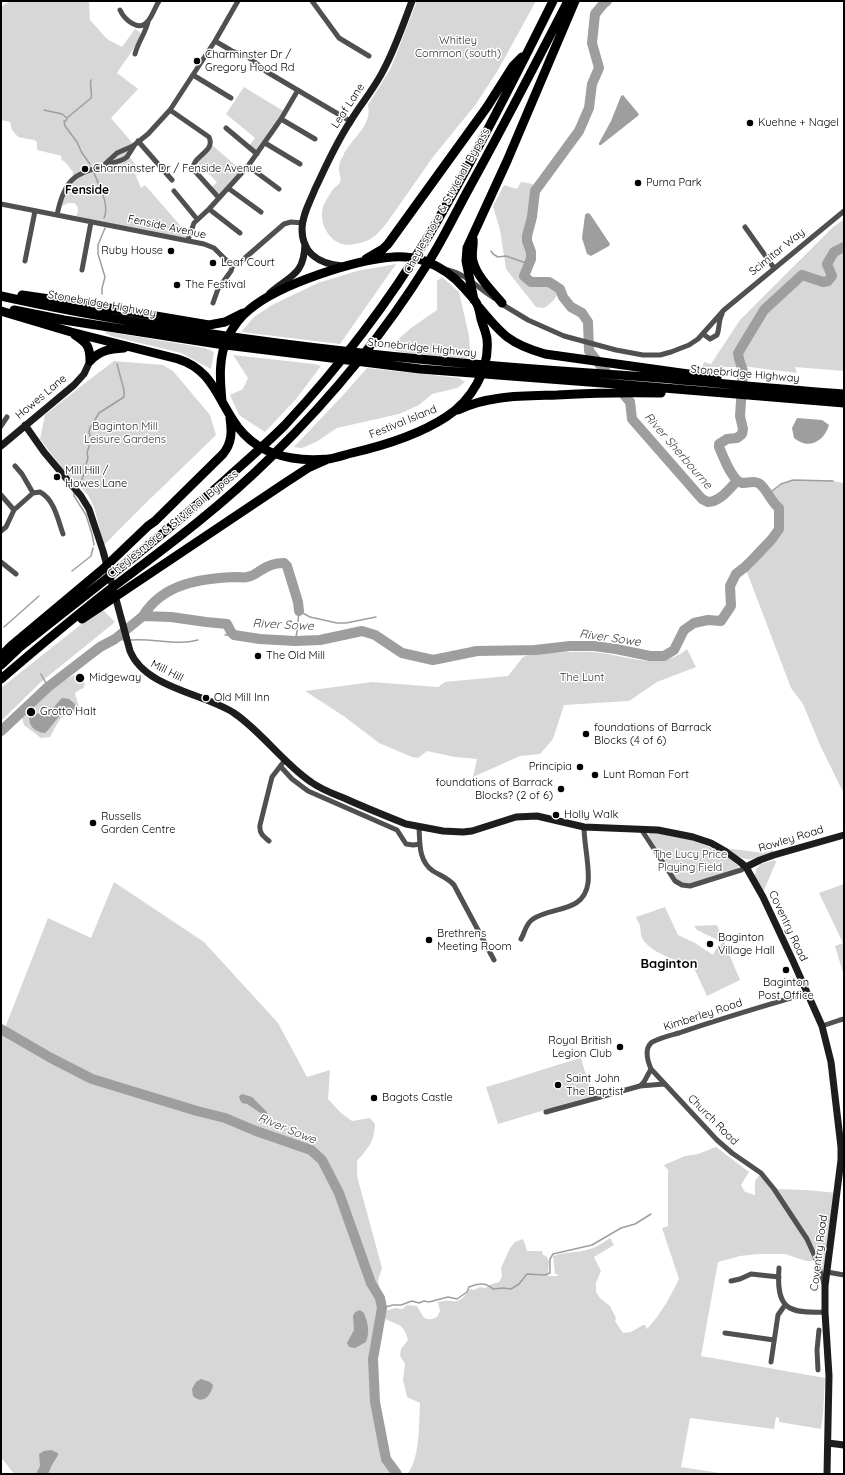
<!DOCTYPE html>
<style>
body{margin:0}
#map{position:relative;width:845px;height:1475px;overflow:hidden;background:#fff;font-family:Quicksand,sans-serif}
canvas{display:block}
.frame{position:absolute;inset:0;border:2px solid #000;pointer-events:none}
</style>
<div id="map">
<canvas width="845" height="1475"></canvas>
<div class="frame"></div>
</div>
<script>
const g = document.querySelector('canvas').getContext('2d');
g.lineJoin = 'round';
function fill(path, color) { g.fillStyle = color; g.fill(path, 'evenodd'); }
function trace(path, color, width, dash) { g.strokeStyle = color; g.lineWidth = width; g.lineCap = dash ? 'butt' : 'round'; g.setLineDash(dash || []); g.stroke(path); }
function label(font, color, halo, rows, align = 'center') {
  g.font = font + ' Quicksand,sans-serif'; g.lineWidth = 3; g.setLineDash([]); g.textBaseline = 'middle'; g.strokeStyle = halo; g.fillStyle = color; for (const [text, x, y, turn = 0] of rows) {
    g.save(); g.translate(x, y); g.rotate((+turn || 0) * Math.PI / 180); g.textAlign = isNaN(turn) ? turn : align; if (halo) g.strokeText(text, 0, 0); g.fillText(text, 0, 0); g.restore();
  }
}
fill(new Path2D(`
 M10,1H89L90,20L107,39L122,47L135,29L140,32C142,39 122,65 117,73L138,89L111,118L134,145L128,155L138,168L134,171L141,188L145,185L186,232L189,233L188,240L76,216C79,212 79,206 74,203H68L58,208L72,179L73,172L67,164L61,159L62,156L37,150V142L34,140L18,137L12,130L10,122L1,120V7Z
 M417,1H536L498,70L476,104L433,157L386,224C380,231 373,240 363,242C356,244 349,246 342,244C326,239 318,219 324,204C327,199 330,193 334,188C336,186 339,185 340,182C342,178 338,172 339,167C339,164 341,159 343,156C350,139 373,126 368,105L391,68Z
 M244,87L285,112L257,154L248,147L255,138L226,114Z
 M211,144L243,172L219,198L210,189L217,182L196,161Z
 M521,182L533,184L534,190L530,202L528,223L524,235V242L528,249L529,255L520,275L525,283L533,286C543,282 549,285 558,290C558,298 550,304 544,308L536,307L506,269L500,230L493,206L504,185L517,189Z
 M844,219V371L795,367L797,373L750,367H702L704,362L711,364L740,320L832,228Z
 M396,264L340,344L241,332L254,317L272,305L318,283L357,271Z
 M442,277L459,292L469,336L470,350L467,360L416,355L387,349L411,328L437,310V281Z
 M103,331L205,348L214,352L211,369L181,353L111,336Z
 M233,355L314,364L321,366L296,399L265,432L239,415L230,395L243,389L248,378Z
 M114,361L163,365L173,371L210,415L216,435L150,499L104,545L94,507L88,495L63,469L40,439L45,415L85,383Z
 M367,368L459,378L465,382L457,388L432,394L419,405L399,414L337,428L316,442L302,448L294,447L345,393Z
 M793,480L833,481L844,483V794L820,745L803,704L791,688L745,567L772,539L779,529V508L773,503L768,494L781,484Z
 M103,610L115,622L41,682L1,721V688L89,618Z
 M687,649L696,667L657,682L629,701L564,705L553,739L540,754L520,756L473,777L477,759L455,757L427,751L418,758L412,757L379,743L345,717L305,691L372,682L438,687L445,682L508,676L523,657L531,654C551,653 572,651 592,652C625,654 659,673 687,649Z
 M79,673L85,684L83,688L76,692L75,694L79,707L77,710L61,718L57,724L50,737L41,738L24,725L22,718C39,702 56,682 79,673Z
 M649,832C656,832 664,834 671,836C696,840 719,848 739,866L738,868L690,884L683,883L676,879L649,836Z
 M725,848L763,853L773,850V853C747,860 748,864 725,848Z
 M775,860L776,862L762,895L755,876L756,869L761,864Z
 M114,882L204,942L278,1023L307,1077L330,1070L328,1099L341,1113L352,1121L370,1118L375,1124C374,1143 368,1148 357,1161V1176L382,1268L378,1280L382,1312L395,1308L402,1309L407,1305L417,1306C423,1316 424,1323 437,1317L440,1311L438,1302C457,1297 455,1309 470,1289L474,1290L480,1287L485,1288L492,1284L499,1282L502,1277L501,1268L510,1248L515,1242L523,1239L525,1244L527,1251H542L543,1255L546,1256L549,1261L548,1276H558V1275L555,1274L553,1256C564,1252 578,1253 590,1249C597,1247 604,1242 610,1238L614,1245L594,1257L601,1271L596,1283V1292L600,1298L610,1306L616,1318L615,1321L623,1333L631,1332L643,1325H645L647,1329C661,1314 670,1297 679,1279L662,1228L668,1226V1170L664,1165L685,1156L698,1154L716,1147L749,1172L741,1185L745,1192L755,1195V1181L761,1173L774,1189L806,1190L838,1193L825,1286L817,1261H806L785,1254H758L740,1256L718,1262L701,1356L825,1378L823,1414L821,1429L779,1422V1418L776,1417L774,1429L690,1418L681,1467L726,1474H407C420,1461 419,1421 420,1403L407,1397L403,1380L405,1364L400,1356L401,1349L408,1340C403,1321 396,1326 382,1317L380,1318L373,1359L375,1402L386,1459L397,1474H14L1,1457V1038L48,918L91,938Z
 M844,884V976L835,946L843,943L819,893Z
 M665,907L678,935L695,943L713,955L718,945L720,946L722,942L697,930L694,926L717,925L740,980L707,996L693,966C677,960 651,954 642,938C640,934 641,930 640,926C639,923 637,920 636,917Z
 M581,1058L592,1096L498,1124L486,1087C518,1078 549,1067 581,1058Z`), '#d7d7d7');
fill(new Path2D(`
 M623,95L638,113L639,115L601,145H599V143L611,121L621,96Z
 M587,213L590,214L610,244L609,246L591,256L587,254L582,238L585,215Z
 M797,418L822,420L829,425C824,442 808,450 794,438L792,428Z
 M62,698L69,699L75,704C75,714 67,711 61,715C55,720 51,728 45,733C34,732 29,726 29,716L32,713C36,713 38,714 42,714C52,714 55,704 62,698Z
 M242,1094L252,1097L267,1112V1114H262L247,1104L242,1103L240,1100L239,1096Z
 M360,1310L364,1313C368,1323 370,1331 366,1342L355,1348L349,1347L347,1343L354,1330L353,1316L355,1312Z
 M201,1379L210,1382L213,1385C211,1396 203,1405 193,1396L192,1389L196,1382Z
 M51,1450L58,1453V1455L52,1465L48,1474H36L40,1466L39,1454L44,1451Z`), '#9e9e9e');
trace(new Path2D(`
 M44,110L62,114L67,118L66,121H64L65,126L77,142L82,153L90,164
 M67,118L91,98C93,92 89,87 91,80
 M94,173C99,185 110,206 104,218
 M491,251L493,254L498,257L506,256L529,264
 M102,294V288L105,277L98,254V245L105,228
 M78,484L81,481L85,472V468L88,458L87,453L91,439L89,432L90,428L99,413L124,397V390L117,364
 M74,491V496L86,515L92,534L94,545
 M768,494L781,484L793,480L833,481
 M72,571L91,556L93,548
 M299,611L310,617L337,623H346L376,617
 M4,627L39,596
 M225,635H234
 M115,639L125,640
 M131,640C153,638 177,646 198,640
 M295,641L297,632L299,611
 M41,674L48,687
 M382,1308L393,1305H401L412,1301L419,1303L424,1301L429,1302L448,1297L457,1299L467,1292L469,1287C478,1283 486,1282 493,1289L503,1288L511,1289L519,1284L527,1274L545,1275L550,1273V1259L553,1254L592,1245L621,1228L635,1224L651,1214`), '#9e9e9e', 1.5);
trace(new Path2D(`
 M607,1L604,3L595,14L592,43L599,68L592,84L589,108L579,131L535,191L532,217L527,236V241L531,252V259L524,276L531,282H549L560,289L563,297L571,307L582,313L588,322L589,351L630,402L632,419L702,499L708,502C720,502 729,489 737,481
 M143,616C163,583 202,578 238,577C241,577 244,578 247,577C255,576 257,572 263,569C269,565 277,563 284,563L287,566L298,602L299,611
 M1,731L48,687L100,647L115,639L143,616L171,617L206,622L227,624L231,632L234,635L260,639L295,641L320,640L362,631L375,635L402,653L433,660L477,651L535,650L570,646H594L616,649L650,656H664L674,650L684,630L694,623L708,620L721,621L731,606L730,586L736,574L745,567L754,558L772,539L779,529V508C771,502 768,491 760,484C755,480 748,483 742,483C732,481 723,456 719,447V444L727,439L737,438L742,434L743,429L740,416L743,371L739,359L738,353L764,310L802,275L823,282L828,281L832,276L827,264L834,252L844,247
 M1,1029L51,1058L92,1079L197,1111L225,1118L256,1131L311,1150L322,1160L339,1193L371,1283L380,1298L382,1308L373,1359L375,1402L386,1459L397,1474`), '#9e9e9e', 10);
trace(new Path2D(`
 M312,1L339,38L369,56
 M120,10C124,19 139,33 148,21C153,15 155,7 159,1
 M215,41L232,51L247,56L267,72L350,121
 M135,54C138,42 145,34 148,22
 M193,75L231,98
 M170,110L209,137C216,152 192,156 193,169L219,198
 M281,119L315,139
 M226,128L257,154
 M138,141L172,180
 M265,143L300,164
 M104,165L117,153L133,146L148,134L170,110L215,41L238,1
 M248,166L279,189
 M228,188L261,212
 M174,191L197,219
 M1,204L204,244L214,248L229,263L233,265
 M209,209L240,233
 M57,215C67,166 84,175 124,159L127,157L134,146
 M745,227L774,268
 M188,240L194,223L209,209L248,166L281,119L298,90
 M25,261L35,211
 M233,265L238,264L284,224L291,222L303,223
 M82,270L91,222
 M448,270C466,274 479,289 494,298
 M213,303L218,289L231,271L233,265
 M500,303L528,320L564,336L616,350L643,355H660L671,352L689,345L698,339L724,310L844,211
 M703,334L710,339L717,335C720,328 718,321 722,314
 M1,426L7,417
 M15,466L22,474L33,493L40,492C54,499 58,520 63,534
 M1,495L14,510
 M1,531L6,527L14,510L33,493
 M1,562L16,574
 M281,767L292,779L308,791L397,830L406,844L413,845L420,844
 M419,827C420,842 418,861 433,871C441,876 448,878 454,885L494,960
 M641,829L675,881L682,885L690,886L741,870L746,867
 M269,841C263,836 259,833 260,825L272,777L285,760
 M521,939C525,933 525,924 533,919C553,906 584,913 588,883C590,867 584,844 584,827
 M807,993C765,1006 722,1018 679,1033C672,1035 656,1039 651,1043C644,1050 648,1062 651,1069L717,1140L732,1153L761,1173L774,1189L807,1239L817,1261L824,1284
 M822,1026L840,1020L844,1019
 M640,1086L644,1082L651,1069
 M546,1112L640,1086L664,1084
 M779,1268C776,1308 787,1314 825,1312
 M827,1272L844,1275
 M731,1281L740,1279L751,1274L779,1277
 M725,1333L774,1340
 M771,1362L778,1315L785,1305
 M818,1370L817,1350L819,1330`), '#505050', 5);
trace(new Path2D(`
 M342,266C320,264 302,254 302,229C302,215 310,202 315,189C326,166 336,143 350,122C360,105 374,89 383,71C395,49 403,25 412,1
 M270,293C291,275 304,275 305,244
 M25,425L44,452L81,496L89,509L103,551L130,651C145,688 203,693 234,713C262,732 283,763 311,782C322,790 334,794 346,799C366,808 386,816 406,824L443,831L463,832L472,831L516,817L537,816L584,827L658,830L693,837L711,843L725,851L740,862L746,867L763,897L793,961L822,1026L831,1062L841,1147V1160L825,1286V1312L829,1376L827,1474
 M1,446L74,385L84,374L90,361
 M746,867L760,860L774,855L844,835
 M828,1443L844,1445`), '#1d1d1d', 7);
trace(new Path2D(`
 M473,239C474,246 471,254 473,261C477,277 492,291 502,303
 M366,259L383,249L388,244L487,107L513,66L522,57
 M22,295L91,305L209,325L225,322L243,313
 M1,296C50,307 99,316 148,324C304,350 461,365 619,375C694,380 769,389 844,394
 M474,300L466,261L467,248L507,161L575,1
 M479,307C502,335 510,344 545,354L717,378
 M14,310L64,320L218,344L420,369L628,385L844,403
 M1,311L71,332L178,359C210,369 216,394 233,420C246,441 267,454 292,458C303,460 317,460 328,459C336,458 344,455 352,453C382,446 420,434 446,417C471,401 490,370 487,339C486,332 483,326 481,319C480,314 479,308 477,304C474,298 468,293 464,288C453,275 441,267 425,261C415,258 403,256 393,257C354,260 280,284 250,309C241,316 233,327 228,337C218,357 220,380 222,401
 M75,335C87,343 90,346 90,361
 M90,361C100,350 110,349 124,348
 M458,410C488,395 524,396 557,395C592,393 626,392 661,393
 M82,619L285,483L308,468L326,460
 M1,656L11,646L103,569L148,526L155,521L223,454C232,443 232,432 230,418
 M1,665L20,647C89,592 159,539 225,480C245,462 266,444 285,425C339,367 388,303 429,235C474,159 514,80 553,1
 M1,679C36,649 72,619 109,590C165,548 222,506 272,456C331,398 384,334 428,263C442,241 454,216 467,192C502,129 535,65 568,1`), '#000', 9);
for (const [x, y, r, color] of [
 [197,61,4,"#000"],
 [750,123,4,"#000"],
 [85,169,4,"#000"],
 [638,183,4,"#000"],
 [171,251,4,"#000"],
 [213,263,4,"#000"],
 [177,285,4,"#000"],
 [57,477,4,"#000"],
 [258,656,4,"#000"],
 [80,678,5,"#000"],
 [206,698,4,"#000"],
 [31,712,5,"#000"],
 [586,734,4,"#000"],
 [580,767,4,"#000"],
 [595,775,4,"#000"],
 [561,789,4,"#000"],
 [556,815,4,"#000"],
 [93,823,4,"#000"],
 [429,940,4,"#000"],
 [710,944,4,"#000"],
 [786,970,4,"#000"],
 [620,1047,4,"#000"],
 [558,1085,4,"#000"],
 [374,1098,4,"#000"]
]) { const dot = new Path2D(); dot.arc(x, y, r, 0, 2 * Math.PI); g.fillStyle = color; g.fill(dot); trace(dot, '#fff', 1.5); }
label('11px', '#2e2e2e', '#fff', [
 ["Whitley",458,41],
 ["Common (south)",458,54],
 ["Baginton Mill",125,427],
 ["Leisure Gardens",125,440],
 ["The Lunt",582,678],
 ["The Lucy Price",690,855],
 ["Playing Field",690,868]
]);
label('11px', '#000', '#fff', [
 ["Charminster Dr /",205,55],
 ["Gregory Hood Rd",205,68],
 ["Kuehne + Nagel",758,123],
 ["Charminster Dr / Fenside Avenue",93,169],
 ["Puma Park",646,183],
 ["Ruby House",163,251,"right"],
 ["Leaf Court",221,263],
 ["The Festival",185,285],
 ["Mill Hill /",65,471],
 ["Howes Lane",65,484],
 ["The Old Mill",266,656],
 ["Midgeway",89,678],
 ["Old Mill Inn",214,698],
 ["Grotto Halt",40,712],
 ["foundations of Barrack",594,728],
 ["Blocks (4 of 6)",594,741],
 ["Principia",572,767,"right"],
 ["Lunt Roman Fort",603,775],
 ["foundations of Barrack",553,783,"right"],
 ["Blocks? (2 of 6)",553,796,"right"],
 ["Holly Walk",564,815],
 ["Russells",101,817],
 ["Garden Centre",101,830],
 ["Brethrens",437,934],
 ["Meeting Room",437,947],
 ["Baginton",718,938],
 ["Village Hall",718,951],
 ["Baginton",786,983,"center"],
 ["Post Office",786,996,"center"],
 ["Royal British",612,1041,"right"],
 ["Legion Club",612,1054,"right"],
 ["Saint John",566,1079],
 ["The Baptist",566,1092],
 ["Bagots Castle",382,1098]
], 'left');
label('11px', '#000', '#fff', [
 ["Leaf Lane",348,106,-57],
 ["Cheylesmore & Stivichall Bypass",447,201,-61],
 ["Fenside Avenue",167,227,12],
 ["Scimitar Way",777,252,-39],
 ["Stonebridge Highway",102,304,10],
 ["Stonebridge Highway",422,348,6],
 ["Stonebridge Highway",745,374,5],
 ["Howes Lane",41,397,-40],
 ["Festival Island",403,422,-22],
 ["Cheylesmore & Stivichall Bypass",173,524,-39],
 ["Mill Hill",167,671,27],
 ["Rowley Road",791,839,-17],
 ["Coventry Road",788,926,65],
 ["Kimberley Road",703,1015,-18],
 ["Church Road",713,1120,45],
 ["Coventry Road",819,1253,-83]
]);
label('bold 12px', '#000', '#fff', [
 ["Fenside",87,190]
]);
label('italic 12px', '#3f3f3f', '#fff', [
 ["River Sherbourne",678,451,49],
 ["River Sowe",283,625,3],
 ["River Sowe",610,638,8],
 ["River Sowe",287,1129,22]
]);
label('bold 13px', '#000', '#fff', [
 ["Baginton",669,964]
]);
</script>
